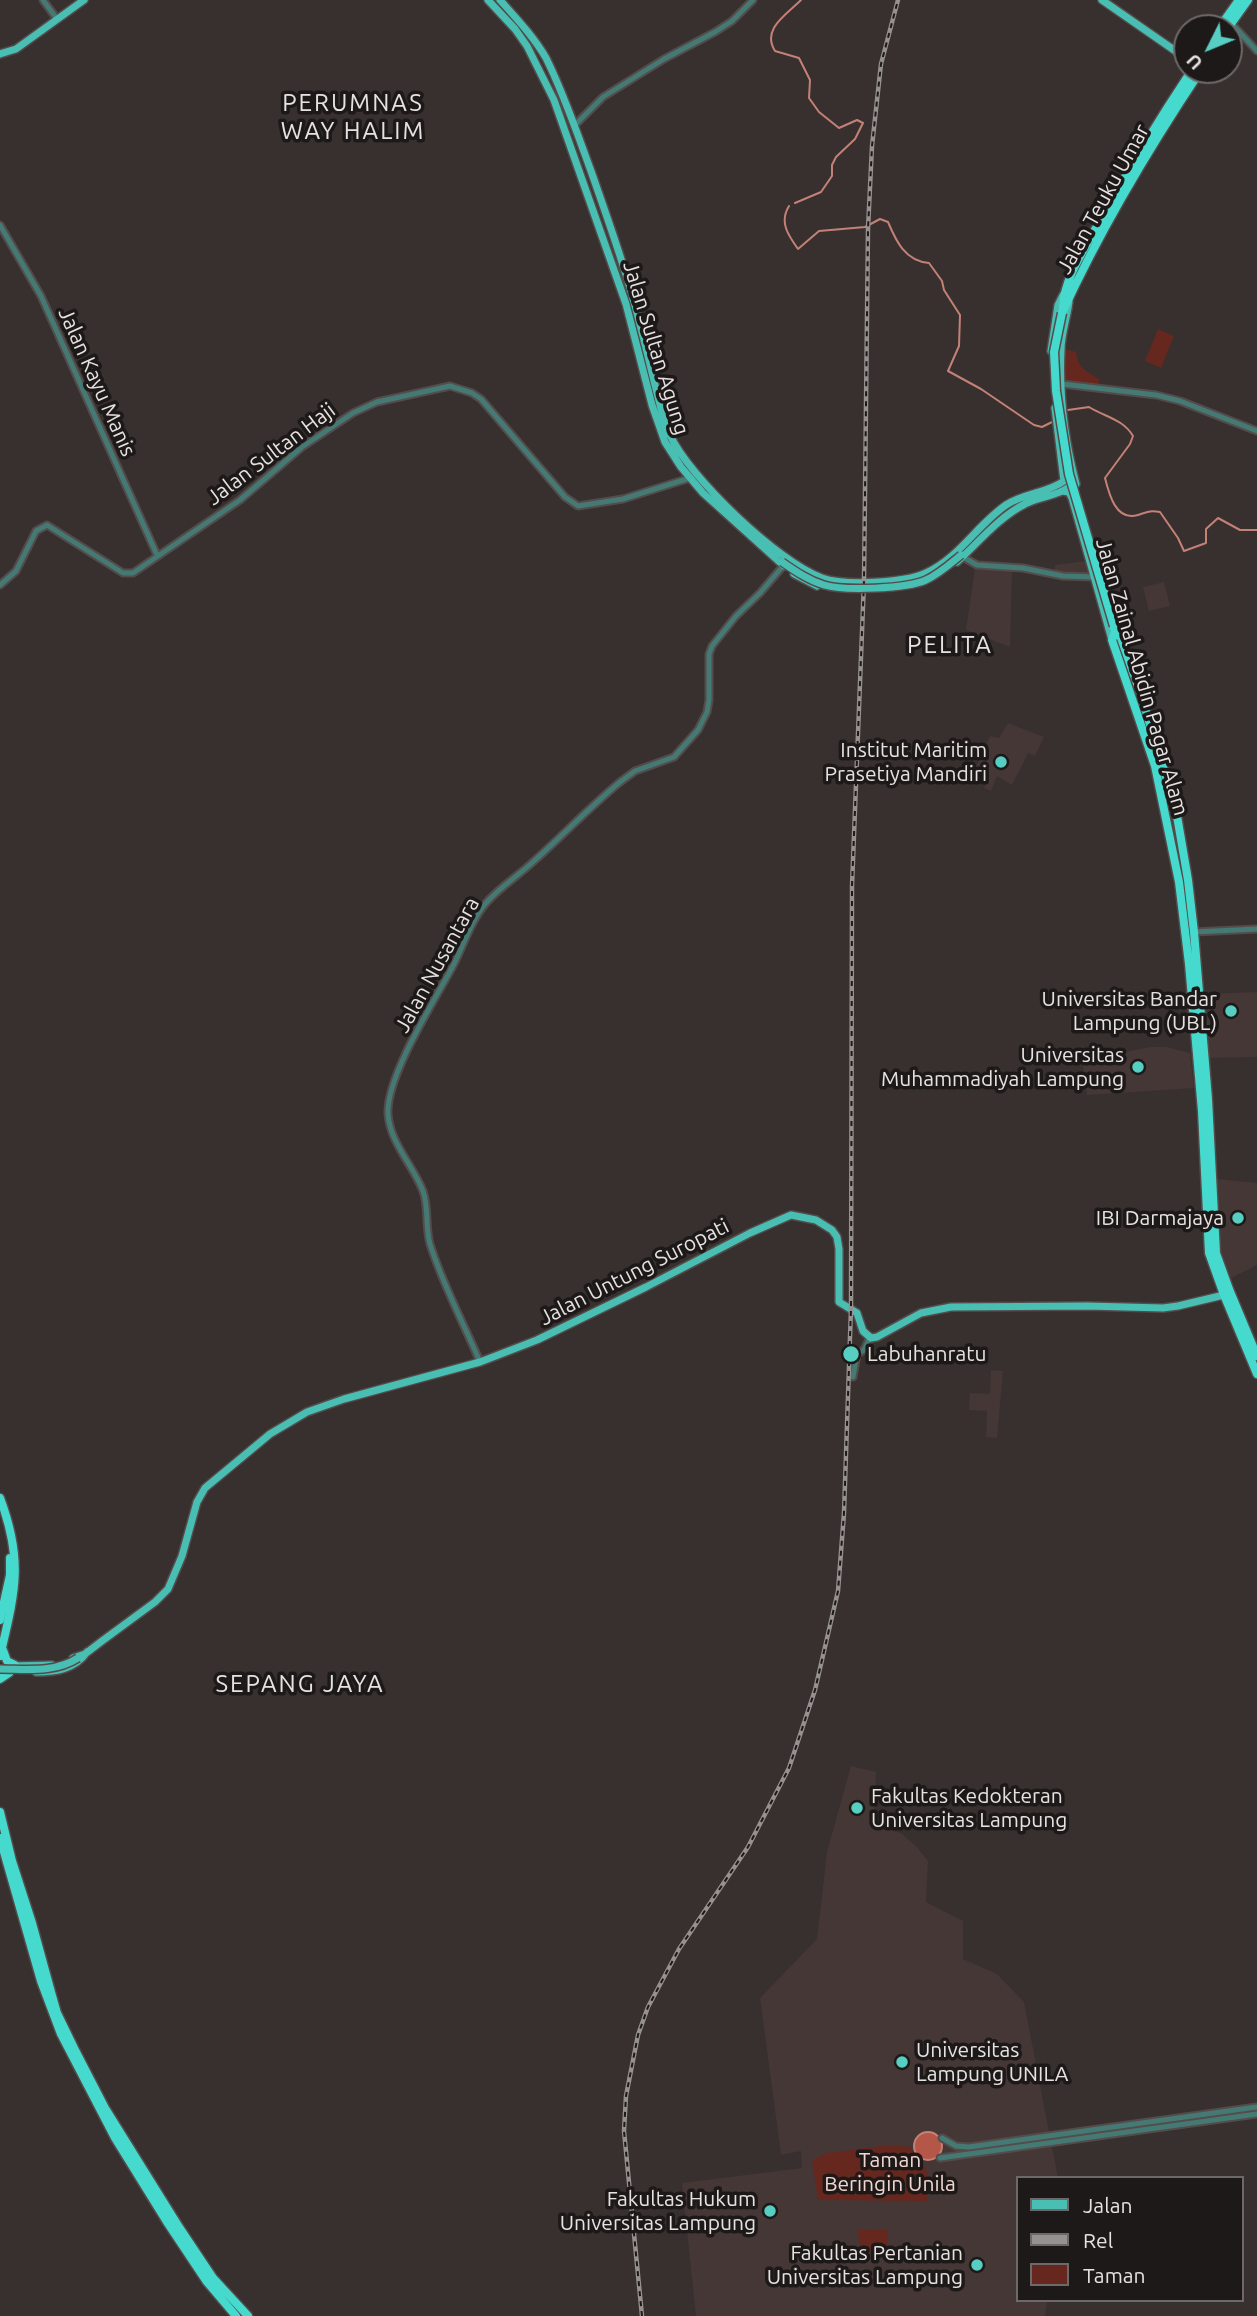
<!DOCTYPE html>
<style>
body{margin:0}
#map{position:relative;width:1257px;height:2316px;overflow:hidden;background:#37302f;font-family:Ubuntu,sans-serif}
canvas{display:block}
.legend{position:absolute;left:1016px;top:2176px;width:228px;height:126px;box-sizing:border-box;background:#1c1918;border:2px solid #6d6968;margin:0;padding:9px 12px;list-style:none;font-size:21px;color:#e7e2e1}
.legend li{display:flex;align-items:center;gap:14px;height:35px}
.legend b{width:35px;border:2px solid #6d6968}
.north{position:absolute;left:1173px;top:14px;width:70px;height:70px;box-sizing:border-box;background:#1c1918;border:2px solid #6d6968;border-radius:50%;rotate:227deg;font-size:19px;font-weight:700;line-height:28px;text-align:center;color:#e7e2e1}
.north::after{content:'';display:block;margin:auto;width:24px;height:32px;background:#57cec2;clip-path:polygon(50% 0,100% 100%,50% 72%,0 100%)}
</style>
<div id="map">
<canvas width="1257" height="2316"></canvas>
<ul class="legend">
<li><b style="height:9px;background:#49beb3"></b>Jalan</li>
<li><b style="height:9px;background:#96908f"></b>Rel</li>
<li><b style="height:19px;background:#66281e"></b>Taman</li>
</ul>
<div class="north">U</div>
</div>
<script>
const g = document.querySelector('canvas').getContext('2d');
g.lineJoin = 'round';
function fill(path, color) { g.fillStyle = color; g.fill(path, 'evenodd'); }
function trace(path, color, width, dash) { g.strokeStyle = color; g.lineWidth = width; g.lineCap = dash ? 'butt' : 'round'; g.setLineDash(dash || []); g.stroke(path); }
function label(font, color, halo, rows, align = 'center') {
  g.font = font + ' Ubuntu,sans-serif'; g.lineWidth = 7; g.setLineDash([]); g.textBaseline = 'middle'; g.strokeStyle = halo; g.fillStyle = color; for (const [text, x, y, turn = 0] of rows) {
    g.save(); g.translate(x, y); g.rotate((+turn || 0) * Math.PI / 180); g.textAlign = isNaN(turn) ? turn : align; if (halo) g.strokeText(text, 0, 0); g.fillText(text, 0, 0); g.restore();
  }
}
fill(new Path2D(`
 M1086,561L1090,575L1070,576L1055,571V565Z
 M975,568L1012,571L1010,647L966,630Z
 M1164,582L1170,606L1149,611L1143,587Z
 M1008,723L1044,737L1035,756L1028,753L1012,785L997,776L991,791L984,788L990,775L976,767L990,736L999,738Z
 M1257,992V1057L1209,1058L1205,994Z
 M1151,1047H1166L1190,1053L1194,1088L1087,1095L1082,1060Z
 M1216,1179L1257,1183V1265L1231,1278L1221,1253Z
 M991,1370L1003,1371L997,1438L986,1437L987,1411L969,1410L970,1393L990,1394Z
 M851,1766L876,1772L874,1825L901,1833L917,1847L928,1861L926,1902L963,1921V1959L997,1974L1024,2002L1058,2178H1017V2300H1047L1045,2316H696L682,2183L802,2168L801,2151L781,2155L760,1998L817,1939L827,1852Z`), '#453735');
fill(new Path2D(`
 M1158,329L1174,336L1161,368L1145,361Z
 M1065,349L1076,352C1078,368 1085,370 1099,379V388L1066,384Z
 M889,2145L911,2147C914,2157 918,2159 924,2166C930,2175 928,2191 927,2201L818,2200L812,2161L814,2159L827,2153Z
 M887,2229L888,2251L860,2253L858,2230Z`), '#66281e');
const water = new Path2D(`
 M914 2146a14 14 0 1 1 28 0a14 14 0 1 1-28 0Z`);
fill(water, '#b55748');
trace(water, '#c48176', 2);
trace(new Path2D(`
 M795,203L821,192L832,176V165L836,157L855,139L863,123L857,120L839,128L819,112L809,98L810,80L799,58L775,51C761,29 787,14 801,0
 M789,206C779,222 788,235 798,249L819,231L865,227L880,219L888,222C896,241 905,261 929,263L942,281L944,290L960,315L959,346L948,371L981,389L1034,425L1042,427L1052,422
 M1068,410L1089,407C1105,417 1123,419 1133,436L1130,444L1105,478C1109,494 1116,522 1138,515C1147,512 1150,510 1160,512L1178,538L1184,551L1206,543V529L1218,518L1240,530H1257`), '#c48176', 2);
const minor = new Path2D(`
 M43,0L57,19
 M1231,23L1257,51
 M574,126L603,97L664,59L715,32L732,21L753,0
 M0,225L41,296L157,555
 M1062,384L1156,395L1180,401L1257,431
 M963,557L977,565L1023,568L1063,576L1094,577
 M0,585L16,571L36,531L47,525L123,573H133L240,500L302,447L353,413L377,402L450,386L472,393L481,399L565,497L578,506L623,499L690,478
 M1194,932L1257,929
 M480,1362C464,1324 442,1283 430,1244C425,1227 429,1208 423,1191C413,1165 390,1143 388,1114C386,1076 435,1000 454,964C464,944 471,921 486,903C500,887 518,876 534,861C563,835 590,807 620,782L635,771L674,757L698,730L707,712L709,700V654L712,646L736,616L760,593L783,566
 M853,1377L857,1354L864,1350L870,1337
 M942,2138L956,2146L969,2147L1257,2107
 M940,2158L1257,2114`);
const major = new Path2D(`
 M488,0L515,29L527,46L554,100L626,304L652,405L665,442L681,467L703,493L784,566
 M500,0C516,18 534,37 546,58C564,94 577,133 591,171C606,214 622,258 634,302C642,331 649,360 656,389C660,404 663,421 670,435C689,477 778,562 822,578C844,586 905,583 926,573C959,558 977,525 1006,505C1024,493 1048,493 1064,481L1055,408
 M1102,0L1187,59
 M0,54L16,49L84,0
 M1069,302C1067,318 1061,334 1061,350C1059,393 1065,442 1076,484
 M1051,351L1058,305L1063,295
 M1062,491L1069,492L1072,498L1112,640
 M957,562C979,542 999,517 1025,504C1040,496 1066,495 1075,481
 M794,574L817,586
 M73,1658L85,1654L102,1641L155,1602L168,1589L182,1556L197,1502L205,1488L270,1434L307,1412L344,1399L480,1362L537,1340L646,1287L750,1233L791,1215L816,1220L832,1230L837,1237L839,1249V1302L857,1313L863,1331L871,1338L877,1337L921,1313L951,1307L1087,1306L1163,1308L1178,1306L1224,1295
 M11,1666L52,1665
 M36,1672C56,1672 75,1669 87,1652`);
const highway = new Path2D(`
 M1219,28L1239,0
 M1228,28L1248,0
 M1063,307C1064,279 1083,252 1096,228C1126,174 1158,121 1192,70
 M1062,313C1101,228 1149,148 1201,70
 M1114,628L1121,638L1142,698L1176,810L1188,880L1194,932L1208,1099L1216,1253L1229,1289L1257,1356
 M1115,632L1112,640L1155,766L1179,882L1189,964L1202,1111L1209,1253L1224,1295L1257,1374
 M0,1498C24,1562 15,1592 0,1656
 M0,1620L10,1575V1558
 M3,1650L7,1661L15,1665
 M0,1679L9,1673
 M0,1812L12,1861L32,1923L51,1992L57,2013L74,2048L105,2108L179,2227L213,2278L248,2316
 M0,1838L41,1981L61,2034L115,2138L167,2222L207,2282L236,2316`);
trace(minor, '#534c4b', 9);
trace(major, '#534c4b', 10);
trace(highway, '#534c4b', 11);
trace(minor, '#457973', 5);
trace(major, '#49beb3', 7);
trace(highway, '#45dacd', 8);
const rail = new Path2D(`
 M642,2316L624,2131L626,2096L638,2035L648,2007L679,1949L748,1847L789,1768L815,1690L838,1591L844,1513L851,1308L852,886L864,581L868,229L872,146L881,64L898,0`);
trace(rail, '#96908f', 4.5);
trace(rail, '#1c1918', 2, [5]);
const majorBridge = new Path2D(`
 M782,562C795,571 808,580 824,585C844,591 906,589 926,580C939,574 950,564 961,555
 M0,1669C27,1669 55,1673 78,1658`);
const highwayBridge = new Path2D(`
 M1062,313L1054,352L1056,391L1069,474L1114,626`);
trace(majorBridge, '#534c4b', 10, []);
trace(highwayBridge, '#534c4b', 11, []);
trace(majorBridge, '#49beb3', 7);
trace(highwayBridge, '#45dacd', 8);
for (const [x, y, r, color] of [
 [1001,762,7,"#57cec2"],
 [1231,1011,7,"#57cec2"],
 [1138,1067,7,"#57cec2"],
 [1238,1218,7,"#57cec2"],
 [851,1354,9,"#57cec2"],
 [857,1808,7,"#57cec2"],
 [902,2062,7,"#57cec2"],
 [770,2211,7,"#57cec2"],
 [977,2265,7,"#57cec2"]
]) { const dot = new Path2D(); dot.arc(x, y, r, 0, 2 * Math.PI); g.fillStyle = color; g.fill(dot); trace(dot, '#1c1918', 2.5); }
label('21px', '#e7e2e1', '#1c1918', [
 ["Jalan Teuku Umar",1103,199,-61],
 ["Jalan Sultan Agung",656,348,73],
 ["Jalan Kayu Manis",97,382,66],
 ["Jalan Sultan Haji",271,454,-37],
 ["Jalan Zainal Abidin Pagar Alam",1142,677,74],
 ["Jalan Nusantara",437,965,-61],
 ["Jalan Untung Suropati",634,1272,-27]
]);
label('21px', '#e7e2e1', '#1c1918', [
 ["Institut Maritim",987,750],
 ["Prasetiya Mandiri",987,774],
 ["Universitas Bandar",1217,999],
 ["Lampung (UBL)",1217,1023],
 ["Universitas",1124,1055],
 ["Muhammadiyah Lampung",1124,1079],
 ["IBI Darmajaya",1224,1218],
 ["Labuhanratu",867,1354,"left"],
 ["Fakultas Kedokteran",871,1796,"left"],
 ["Universitas Lampung",871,1820,"left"],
 ["Universitas",916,2050,"left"],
 ["Lampung UNILA",916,2074,"left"],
 ["Fakultas Hukum",756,2199],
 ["Universitas Lampung",756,2223],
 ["Fakultas Pertanian",963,2253],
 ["Universitas Lampung",963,2277]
], 'right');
label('21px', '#f2d7d1', '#1c1918', [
 ["Taman",890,2160],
 ["Beringin Unila",890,2184]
]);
g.letterSpacing = '2px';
label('24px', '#e7e2e1', '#1c1918', [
 ["PERUMNAS",353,103],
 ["WAY HALIM",353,131],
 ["PELITA",950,645],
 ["SEPANG JAYA",300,1684]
]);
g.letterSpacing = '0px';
</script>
